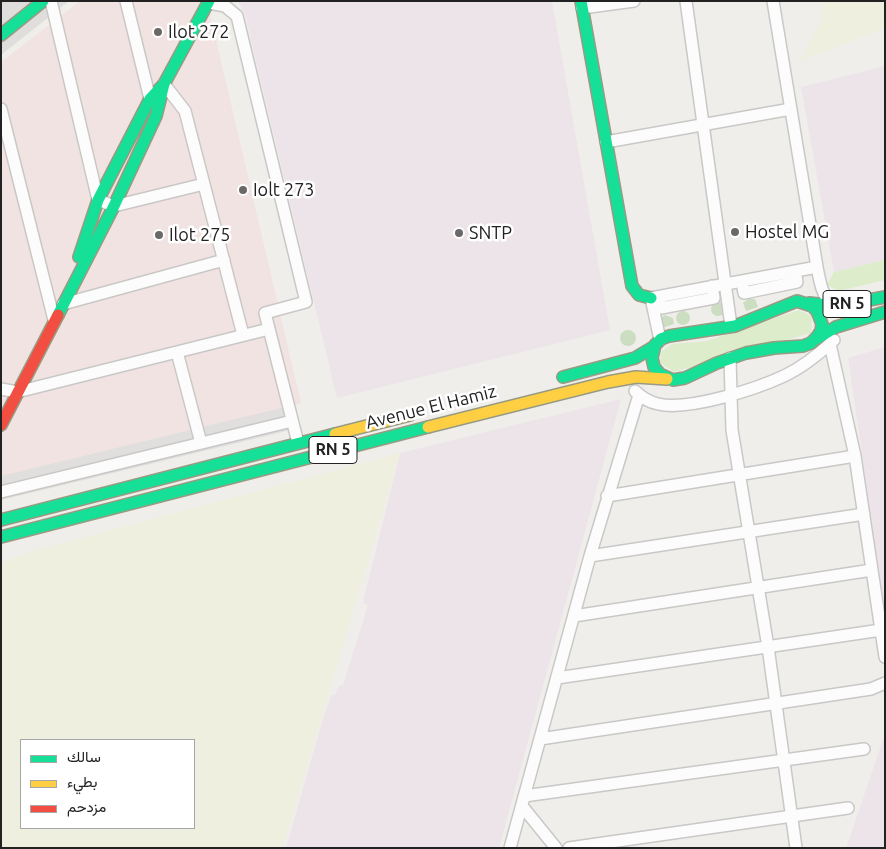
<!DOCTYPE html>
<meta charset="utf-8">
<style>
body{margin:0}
#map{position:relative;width:886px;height:849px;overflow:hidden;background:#f0eeeb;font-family:Ubuntu,Vazirmatn,sans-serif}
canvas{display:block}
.frame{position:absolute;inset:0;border:2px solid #222;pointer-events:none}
.legend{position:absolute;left:20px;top:739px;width:175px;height:90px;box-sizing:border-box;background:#fff;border:1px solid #a7a7a7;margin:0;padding:6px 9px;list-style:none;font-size:15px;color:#222}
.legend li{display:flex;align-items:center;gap:10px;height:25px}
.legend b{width:25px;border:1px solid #a7a7a7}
</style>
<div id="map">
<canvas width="886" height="849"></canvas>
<div class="frame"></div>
<ul class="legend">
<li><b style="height:6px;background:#16e098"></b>سالك</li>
<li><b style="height:6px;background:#ffcf43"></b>بطيء</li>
<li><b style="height:6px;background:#f24e42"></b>مزدحم</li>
</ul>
</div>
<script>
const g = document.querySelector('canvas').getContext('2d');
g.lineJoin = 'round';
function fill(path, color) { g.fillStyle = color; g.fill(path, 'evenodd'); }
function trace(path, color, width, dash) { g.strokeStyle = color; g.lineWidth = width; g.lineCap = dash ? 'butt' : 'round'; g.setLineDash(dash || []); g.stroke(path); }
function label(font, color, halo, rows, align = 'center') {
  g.font = font + ' Ubuntu,sans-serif'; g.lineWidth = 5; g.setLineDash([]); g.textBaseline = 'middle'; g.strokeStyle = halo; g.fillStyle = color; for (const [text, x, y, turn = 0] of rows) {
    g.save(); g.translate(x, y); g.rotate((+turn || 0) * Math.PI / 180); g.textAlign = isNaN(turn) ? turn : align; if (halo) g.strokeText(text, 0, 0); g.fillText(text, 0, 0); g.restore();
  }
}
fill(new Path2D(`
 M1,1H69L1,55Z`), '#dfdedc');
fill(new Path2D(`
 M80,1H207L301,403L1,482V62Z`), '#f1e3e1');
fill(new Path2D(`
 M238,1H552L610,330L337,398L245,15Z
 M885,66V260L834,272L801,87Z
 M885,347V610L848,358Z
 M621,399L499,848H286L324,715L332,694L335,695L340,685H343L368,605L363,602L400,453Z
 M885,734V848H846Z`), '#ede4e9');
fill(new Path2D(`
 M823,1H885V27L878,31L800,61L820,23Z
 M400,453L283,848H1V563L36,550ZM21,740H194V828H21Z`), '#efefdf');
fill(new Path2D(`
 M885,260V280L839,291L827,285L834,272Z
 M799,310L812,316L811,333L674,372L660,363L661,352L672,344L707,341Z`), '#ddeccb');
fill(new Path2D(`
 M749,298L755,299L758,307L746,311L743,303Z
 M711 309a7 7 0 1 1 14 0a7 7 0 1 1-14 0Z
 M676 318a7 7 0 1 1 14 0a7 7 0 1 1-14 0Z
 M665,315L673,318L674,324L662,328L660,318Z
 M620 338a8 8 0 1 1 16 0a8 8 0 1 1-16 0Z`), '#cbdec1');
fill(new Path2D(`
 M285,407L291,430L1,500V476Z`), '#e0dfde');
const street = new Path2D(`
 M51,1L98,200L114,206L204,184
 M126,1L150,99
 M686,1L731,326
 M209,3L225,6L237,16L306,302L265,313L298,443
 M582,8L634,1
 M164,84L185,111L243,335
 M1,109L54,320
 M606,142L791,109
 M817,267C820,283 822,295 833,307
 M742,281L744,293L797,282L795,271
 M659,297L661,308L714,298L712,286
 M63,304L224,260
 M660,340L651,298L817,267L773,1
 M830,344L855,456L885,657
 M177,352L201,443
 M730,358L732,430L768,647L796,848
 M1,389L17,392L269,329
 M635,391C642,398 649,402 658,404C689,411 756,389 784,376C803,367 819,354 834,340
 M1,492L292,421
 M607,496L855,456
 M590,556L864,514
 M574,616L872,570
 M557,678L881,630
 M540,739L871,689L885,683
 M524,796L864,749
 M522,806L556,848
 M510,848L590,556L639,395
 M569,848L848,808`);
const fast = new Path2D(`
 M581,1L632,286L639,295L651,298
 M1,35L43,1
 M79,257L98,200L150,99L164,84L209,1
 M797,301L812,306L817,311L822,324L821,331L817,337L811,343L803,346L774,348L746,353L717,363L685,378L673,380L660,374L654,367L652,358L655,345L661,339L669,336L735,326Z
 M809,303L837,306L885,297
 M58,315L114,206L156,116L164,84
 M816,339L836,327L885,312
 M563,377L635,358L655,346
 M1,520L335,434
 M1,537L428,427`);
const slow = new Path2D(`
 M428,427L608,382L636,377L667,379
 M335,434L410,415`);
const jam = new Path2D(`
 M1,425L58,315`);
trace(street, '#c9c8c7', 14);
trace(fast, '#999a82', 14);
trace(slow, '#999a82', 14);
trace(jam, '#999a82', 14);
trace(street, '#fdfcfc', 11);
trace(fast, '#16e098', 11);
trace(slow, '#ffcf43', 11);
trace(jam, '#f24e42', 11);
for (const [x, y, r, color] of [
 [158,32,5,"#6a6968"],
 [243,190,5,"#6a6968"],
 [735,232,5,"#6a6968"],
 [459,233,5,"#6a6968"],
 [159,235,5,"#6a6968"]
]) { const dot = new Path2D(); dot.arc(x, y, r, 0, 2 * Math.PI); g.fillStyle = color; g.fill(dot); trace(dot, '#fff', 2); }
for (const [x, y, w] of [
 [847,304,48],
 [333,450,48]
]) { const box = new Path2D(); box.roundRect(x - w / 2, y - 13.5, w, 27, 4); g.fillStyle = '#fff'; g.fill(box); trace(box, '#222', 1); }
label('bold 16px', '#222', null, [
 ["RN 5",847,304],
 ["RN 5",333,450]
]);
label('18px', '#222', '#fff', [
 ["Ilot 272",168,32],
 ["Iolt 273",253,190],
 ["Hostel MG",745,232],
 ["SNTP",469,233],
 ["Ilot 275",169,235]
], 'left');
label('18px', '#222', '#fff', [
 ["Avenue El Hamiz",431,407,-14]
]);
</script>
